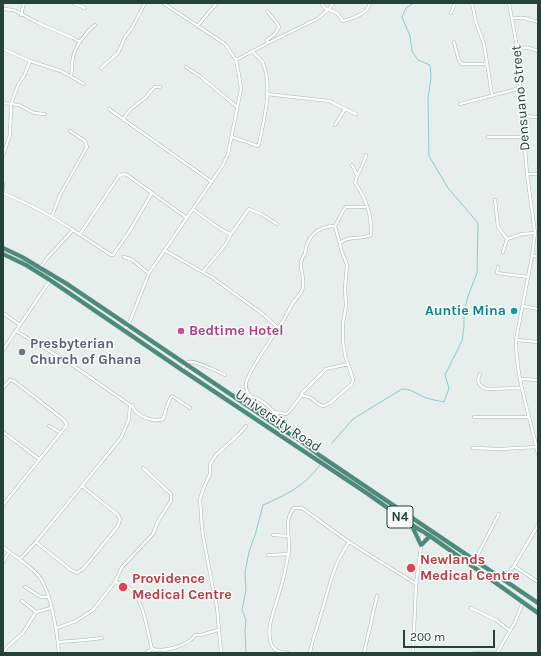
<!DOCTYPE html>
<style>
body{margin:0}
#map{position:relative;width:541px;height:656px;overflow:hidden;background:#e6efeb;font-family:Karla,sans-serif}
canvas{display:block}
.frame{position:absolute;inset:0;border:4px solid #24423a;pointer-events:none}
.scale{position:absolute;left:403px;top:630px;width:92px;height:18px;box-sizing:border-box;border:2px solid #24423a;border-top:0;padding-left:5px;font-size:12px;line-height:14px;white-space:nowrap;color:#24423a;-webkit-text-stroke:3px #f7fbf9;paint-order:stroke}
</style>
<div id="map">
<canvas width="541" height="656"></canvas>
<div class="frame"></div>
<div class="scale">200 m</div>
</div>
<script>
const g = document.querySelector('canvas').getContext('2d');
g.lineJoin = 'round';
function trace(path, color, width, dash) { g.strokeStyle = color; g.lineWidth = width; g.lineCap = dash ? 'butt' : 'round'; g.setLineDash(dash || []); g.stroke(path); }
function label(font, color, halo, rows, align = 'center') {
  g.font = font + ' Karla,sans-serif'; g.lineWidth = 3; g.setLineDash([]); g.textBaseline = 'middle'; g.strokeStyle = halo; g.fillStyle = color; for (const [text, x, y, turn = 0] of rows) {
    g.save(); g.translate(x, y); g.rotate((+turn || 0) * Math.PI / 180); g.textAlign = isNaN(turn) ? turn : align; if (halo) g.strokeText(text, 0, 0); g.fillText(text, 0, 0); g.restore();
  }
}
trace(new Path2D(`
 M332,443L353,419L402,389C409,389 412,391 418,394C426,399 435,400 444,402L449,388L445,375L462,341L464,327V312L468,296L477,273L478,223L448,188L429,156L428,99L431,77L430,65L418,60L412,51L410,36L402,17L406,8L414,3
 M246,653L245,630L246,620L242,610L246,590L245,572L249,552L256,532L263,505C286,495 305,486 320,465`), '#8ec9d4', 1);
const minor = new Path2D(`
 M73,3L85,8
 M321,3L325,8L337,13L343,21C353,18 368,14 370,3
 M472,3L476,22L484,44L492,95
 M509,3L517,47L527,174L535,233L532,256L516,340C516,379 530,416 538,454
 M3,9L14,10L38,23L73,38L80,42
 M267,11L277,23L279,27L275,34L267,40L268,43
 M451,13L455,3
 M21,15L24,3
 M512,18H524L538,22
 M198,25L217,3
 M454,42L459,61L462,64H487
 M517,47L529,48L538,51
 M3,49L30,61L61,71L84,84
 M236,60L268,43L317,19L329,9L333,3
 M186,67L201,77L237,107
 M101,68L118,53L125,37L132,28L145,3
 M71,76C72,70 72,63 73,57C76,45 86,32 95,25
 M267,94L329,101L356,114
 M3,103L19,105L34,113L45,114
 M460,104L521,88
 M109,109L212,182
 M522,116L538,117
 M123,120C128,109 137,105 146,97C149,94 151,90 155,87H160
 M335,125L345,109
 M232,137L258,146L259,144C264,119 273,88 263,63C261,59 256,55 252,51
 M488,137H524
 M3,155L10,135L11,104L18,85L24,76L30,61
 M352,165L357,175
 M527,174H538
 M3,183V188
 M3,193C27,203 51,215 73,230
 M495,200L498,227L507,239L503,252
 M193,209C201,215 224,233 231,234L249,209L261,214L277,224
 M52,216L60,195L87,147L85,141L70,131
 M80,234L119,176L124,174L127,175L187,218
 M507,239L522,234L535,233
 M340,243C349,235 361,240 371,235C372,216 366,198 355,183C357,173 364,165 366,155
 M164,250L213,278L264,315L278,328C270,342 250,368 246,383C245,388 248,394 251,397C265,397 286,426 296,436
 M532,256H538
 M124,257C138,260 137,267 149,273
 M498,267L497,273L528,277
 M40,268L49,256L73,230L111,255H113L129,232L152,193
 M203,272L226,244L231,234
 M523,306L538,309
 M3,313L20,325
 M278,328C287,318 286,313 293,303C296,298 302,294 303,287C305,274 296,264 305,254C306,237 318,226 335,226
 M123,330L128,326L149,273L223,165L228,154L241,89L239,75L236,60L225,44L163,3
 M16,331L68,362L130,405L129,419L121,438L36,542L20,559
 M516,340L538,342
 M3,350L53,276
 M182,370C183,368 186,363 188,362C194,359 218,372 225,375
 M480,374C476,382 479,386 487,389L522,388
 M521,379L538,380
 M3,388L10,380L14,381L64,420L67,425L3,505
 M302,395L311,398L320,405L324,406L330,403L347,388L352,384L353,379L345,355L343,341V323L346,306L345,288L347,265L342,252L335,226L343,211L346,207H367
 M131,405C133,407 135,411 137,413C143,418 155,422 163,419C166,411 167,402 172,396L190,408
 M275,412L286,414L288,413L302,395L301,394L326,369L348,364
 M474,417H529
 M49,426L61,433
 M3,432L39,459
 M473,448L500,449L537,447
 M273,535L288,536
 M36,542L71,570L77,573L84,568L118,526L120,519L118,515L82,486
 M3,547C14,556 27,563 37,574C51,589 57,632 59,653
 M268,555L289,554
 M475,560L499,514
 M3,562L9,552
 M514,566L538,582
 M115,582C119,583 124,584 127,586C144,597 147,631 152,649
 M501,585L502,580L514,566L538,525
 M25,587L41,597H48
 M22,601L36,612
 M471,608L496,620L510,631
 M57,628L76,621L93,610L115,582L122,567L153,534L158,521L171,501V494L143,468
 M58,642L85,640L102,638
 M3,653L7,647L23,633L36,612L51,608
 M146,653L152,649C164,652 189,646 195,635H201L218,630
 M221,653L217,607L212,584L202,530L200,499L204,487L210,474V464L216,455L239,434L246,426
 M288,653C280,652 273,651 271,643C266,628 274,611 278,597C282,584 286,569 288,555C292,539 282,522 294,508H302L349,542L416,584
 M310,653C312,640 317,629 320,617C329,589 332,567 349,542
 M364,653L377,596
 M413,653L416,584L423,532
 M474,653H494
 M497,653L515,622L523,602`);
const trunk = new Path2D(`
 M3,248L22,257L67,284L288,433L297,438L319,455L538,603
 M3,254L26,265L50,280L182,370L368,494L412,525L430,536L538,613
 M412,526L421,545L430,536`);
trace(minor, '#a8b8b2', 3.5);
trace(trunk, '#c2cac8', 5);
trace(minor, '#fff', 2.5);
trace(trunk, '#4c8a7c', 4);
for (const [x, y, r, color] of [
 [514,311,4,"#0f9aa8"],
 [181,331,4,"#d1479c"],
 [22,352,4,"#6b7280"],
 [411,568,5,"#e0444e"],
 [123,587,5,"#e0444e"]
]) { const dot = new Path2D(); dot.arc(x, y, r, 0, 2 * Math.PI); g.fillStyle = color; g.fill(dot); trace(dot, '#f7fbf9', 1.5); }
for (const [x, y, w] of [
 [400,517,26]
]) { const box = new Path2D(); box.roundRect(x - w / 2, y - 11, w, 22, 3); g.fillStyle = '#f7fbf9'; g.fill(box); trace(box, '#24423a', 1); }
label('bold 13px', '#24423a', null, [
 ["N4",400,517]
]);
label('14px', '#24423a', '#f7fbf9', [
 ["Densuano Street",521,98,-95],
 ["University Road",278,421,34]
]);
label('bold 14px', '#0d838f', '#f7fbf9', [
 ["Auntie Mina",506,311]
], 'right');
label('bold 14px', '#b23c85', '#f7fbf9', [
 ["Bedtime Hotel",189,331]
], 'left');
label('bold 14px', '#5b616d', '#f7fbf9', [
 ["Presbyterian",30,344],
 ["Church of Ghana",30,360]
], 'left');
label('bold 14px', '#be3a42', '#f7fbf9', [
 ["Newlands",420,560],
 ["Medical Centre",420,576],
 ["Providence",132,579],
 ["Medical Centre",132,595]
], 'left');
</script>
